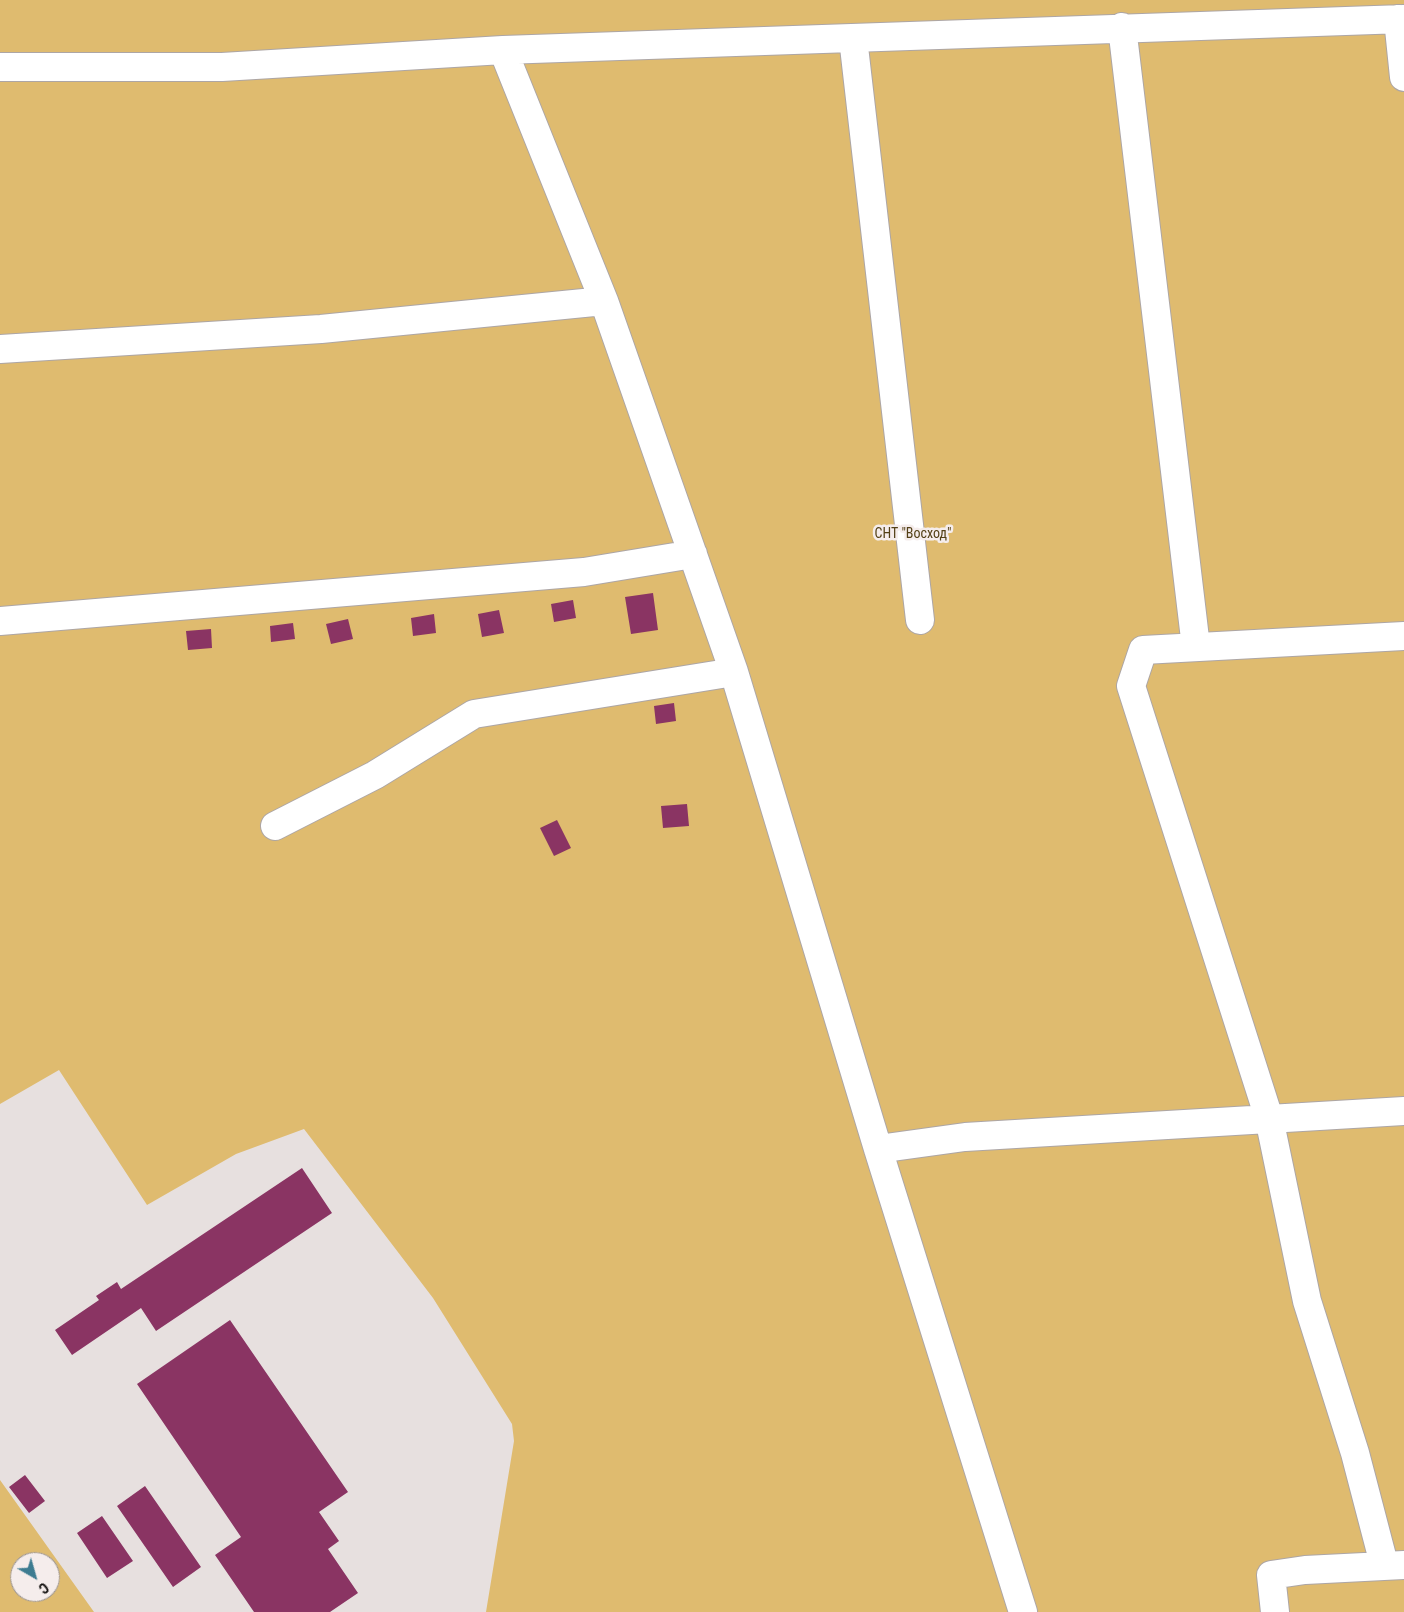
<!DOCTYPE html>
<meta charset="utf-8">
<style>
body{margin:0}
#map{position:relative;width:1404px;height:1612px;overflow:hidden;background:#e7e0df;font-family:"Roboto Condensed",sans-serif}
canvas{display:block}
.north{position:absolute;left:10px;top:1552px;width:50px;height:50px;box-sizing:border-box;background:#f5edec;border:1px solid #999392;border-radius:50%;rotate:142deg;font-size:14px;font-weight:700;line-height:20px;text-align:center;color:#0e0c0b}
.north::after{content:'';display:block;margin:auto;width:18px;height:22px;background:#3d7c91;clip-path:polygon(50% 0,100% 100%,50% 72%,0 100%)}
</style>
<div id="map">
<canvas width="1404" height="1612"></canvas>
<div class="north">С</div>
</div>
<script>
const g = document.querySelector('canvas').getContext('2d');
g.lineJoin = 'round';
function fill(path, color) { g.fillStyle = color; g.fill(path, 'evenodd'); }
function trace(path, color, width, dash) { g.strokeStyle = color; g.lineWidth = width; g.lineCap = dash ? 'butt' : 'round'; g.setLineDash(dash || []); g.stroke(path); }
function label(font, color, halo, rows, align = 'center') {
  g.font = font + ' "Roboto Condensed",sans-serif'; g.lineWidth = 5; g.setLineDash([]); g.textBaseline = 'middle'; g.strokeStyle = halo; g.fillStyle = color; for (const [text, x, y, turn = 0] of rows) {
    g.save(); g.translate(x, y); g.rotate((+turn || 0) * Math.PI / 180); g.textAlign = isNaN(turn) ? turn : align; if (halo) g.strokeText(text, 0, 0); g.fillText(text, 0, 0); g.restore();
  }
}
fill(new Path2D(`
 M0,0H1404V1612H486L514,1441L512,1424L433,1298L304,1129L236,1154L147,1205L59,1070L0,1104Z
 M0,1480L94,1612H0ZM20,1562H50V1592H20Z`), '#dfbb6f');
fill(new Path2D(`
 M653,593L658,630L631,634L625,597Z
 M573,600L576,618L554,622L551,604Z
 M499,610L504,633L482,637L478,614Z
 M434,614L436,633L413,636L411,618Z
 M348,619L353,639L331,644L326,624Z
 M293,623L295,639L271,642L270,626Z
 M211,629L212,648L188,650L186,631Z
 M674,703L676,721L656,724L654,706Z
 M687,804L689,826L663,828L661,806Z
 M557,820L571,848L554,856L540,828Z
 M302,1168L332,1213L156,1331L141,1308L72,1355L55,1330L99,1300L96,1296L117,1282L121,1289Z
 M230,1320L348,1492L319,1512L339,1541L328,1549L358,1593L330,1612H254L215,1555L241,1537L137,1384Z
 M25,1475L45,1501L29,1513L9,1487Z
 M145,1486L201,1567L173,1587L117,1506Z
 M102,1516L133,1561L107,1578L77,1533Z`), '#8a3463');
const minor = new Path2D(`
 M1398,19L1404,77
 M1122,27L1196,647
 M853,38L920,620
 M503,50L604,301L734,672L878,1149L1023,1612
 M0,67H222L503,50L1404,19
 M0,349L321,329L604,301
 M0,621L584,572L693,554
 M275,826L375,775L474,714L734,672
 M878,1149L965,1137L1404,1111
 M1384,1564L1355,1453L1307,1301L1269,1118L1131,686L1143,650L1404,636
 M1275,1612L1271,1575L1305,1570L1404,1565`);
trace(minor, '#ada6a5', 30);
trace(minor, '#fff', 28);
label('14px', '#534016', '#f5edec', [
 ["СНТ \"Восход\"",913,534]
]);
</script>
